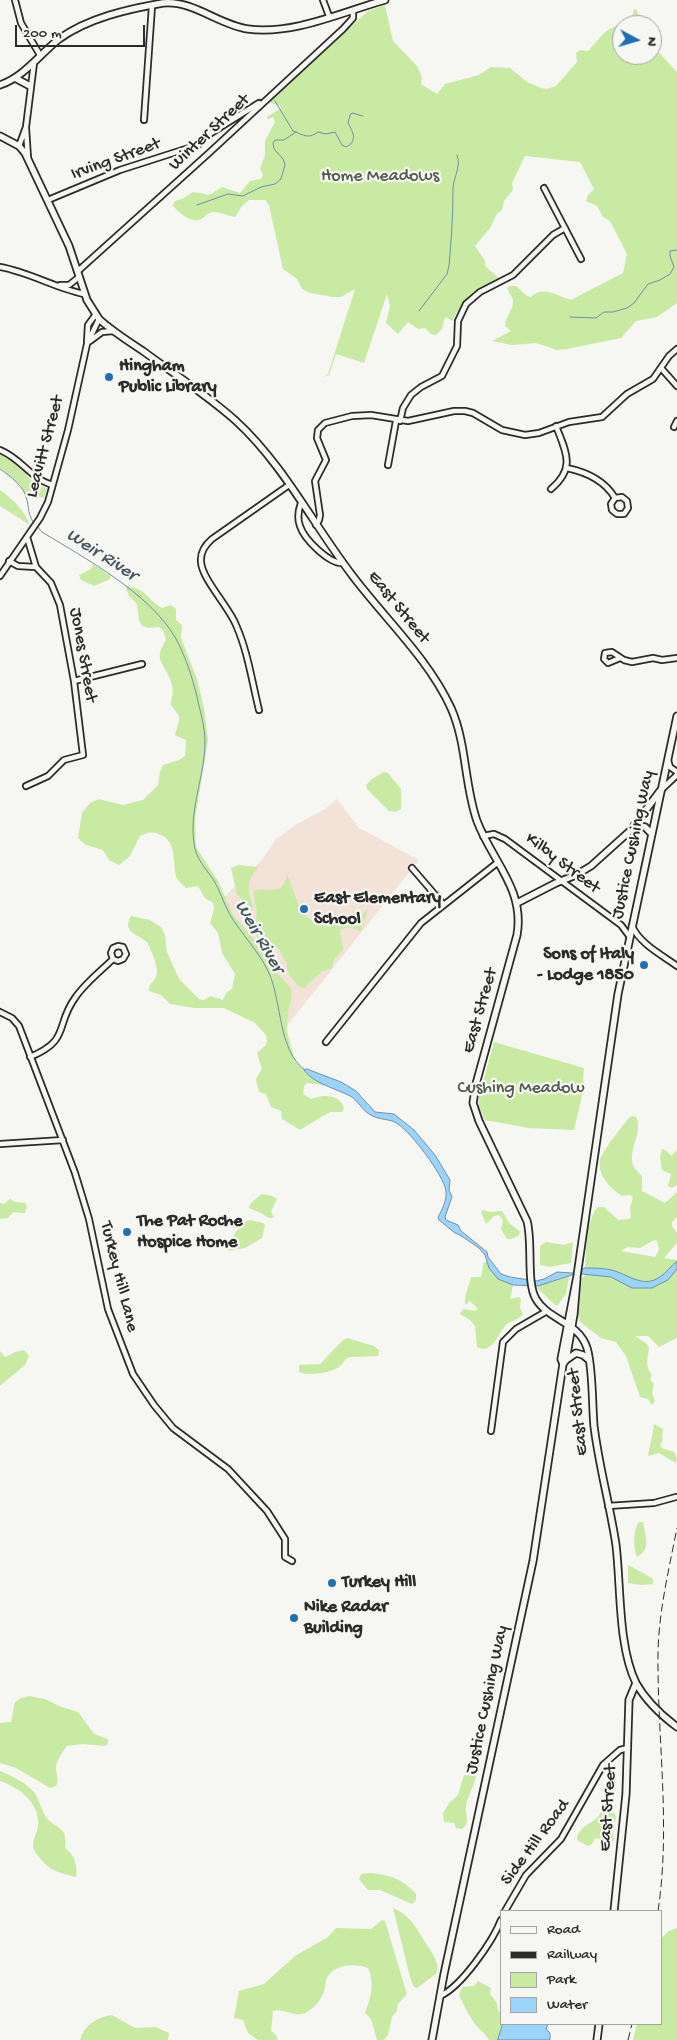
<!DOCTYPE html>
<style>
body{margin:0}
#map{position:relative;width:677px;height:2040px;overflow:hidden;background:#f6f6f2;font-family:"Gochi Hand",sans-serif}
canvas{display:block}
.legend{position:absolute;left:500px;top:1910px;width:162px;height:115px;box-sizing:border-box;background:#f6f6f2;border:1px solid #a5a5a2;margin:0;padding:6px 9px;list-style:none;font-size:15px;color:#2b2b2b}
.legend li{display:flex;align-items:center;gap:10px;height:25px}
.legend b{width:25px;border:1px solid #a5a5a2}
.north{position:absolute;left:612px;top:15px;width:50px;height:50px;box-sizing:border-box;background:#f6f6f2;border:1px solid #a5a5a2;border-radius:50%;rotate:96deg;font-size:14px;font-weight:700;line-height:20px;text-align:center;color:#2b2b2b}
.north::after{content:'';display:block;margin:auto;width:18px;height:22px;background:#1f6fb2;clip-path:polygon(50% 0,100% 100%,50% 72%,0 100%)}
.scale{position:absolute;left:15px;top:25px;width:130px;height:22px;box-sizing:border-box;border:2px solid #2b2b2b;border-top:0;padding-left:6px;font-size:15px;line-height:18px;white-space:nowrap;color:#2b2b2b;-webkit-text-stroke:4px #f6f6f2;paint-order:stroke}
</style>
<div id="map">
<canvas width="677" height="2040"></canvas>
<ul class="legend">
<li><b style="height:6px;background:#f6f6f2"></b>Road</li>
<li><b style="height:6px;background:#2b2b2b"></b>Railway</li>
<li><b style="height:14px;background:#c9eaa3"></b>Park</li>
<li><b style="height:14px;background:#9bd4fb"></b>Water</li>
</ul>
<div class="north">N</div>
<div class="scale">200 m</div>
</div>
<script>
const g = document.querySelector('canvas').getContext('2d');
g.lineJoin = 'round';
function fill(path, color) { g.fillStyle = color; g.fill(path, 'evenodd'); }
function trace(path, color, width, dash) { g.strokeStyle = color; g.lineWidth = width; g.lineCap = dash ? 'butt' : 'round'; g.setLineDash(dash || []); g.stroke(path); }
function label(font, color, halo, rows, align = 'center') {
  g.font = font + ' "Gochi Hand",sans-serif'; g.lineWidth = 4.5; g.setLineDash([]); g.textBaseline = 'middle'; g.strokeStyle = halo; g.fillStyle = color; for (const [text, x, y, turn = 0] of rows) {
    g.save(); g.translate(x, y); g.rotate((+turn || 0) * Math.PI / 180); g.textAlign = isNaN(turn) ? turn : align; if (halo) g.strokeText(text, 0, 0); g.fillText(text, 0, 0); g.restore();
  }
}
fill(new Path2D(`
 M337,799L359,828L419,860L286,1027L238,921L220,901L262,860L276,839L297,824L325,809Z`), '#f2e2d8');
fill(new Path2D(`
 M385,5L393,41L417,66L422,77L421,84L437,94L445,84L479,75L491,67L510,68L527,82L541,88L547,89L556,86L577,62L576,53L580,50L588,51L606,31L632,18L634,9H636L643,25H622V55H652V45L677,72V303L657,317L636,321L621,338L567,349L557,350L536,343L512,345L492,341L511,331L505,326C505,316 514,310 513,300C512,296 508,292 507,288L510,286H516L527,296L531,297C543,285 557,296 571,300L623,273L627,254L610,221L603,217L597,206L586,201L588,195L594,189L580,162L525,156L512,183L513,190L504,201L502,210L497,214L490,228L475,246L485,261V266L500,279C479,290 462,297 453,321L445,317L442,329L436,335L431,334L425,328L418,329L408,322L398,334L386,323L390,306L387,294L364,363L336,354L329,375L323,377L328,374L355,289L341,297H333L310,293L302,289L297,279L283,269L269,205L265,200H249L242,206L235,217C228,216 223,213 216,212C207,211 206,217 199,220C192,223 176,211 173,205L175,201L184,198L193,192C214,194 203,199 222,187L240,193L250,181L261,179L263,175L260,169L265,155V141L275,122L273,117L268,119L267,117L281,108L280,106L268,102L368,11Z
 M0,453L21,467L35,485L47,488L44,498L25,495L20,485L0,468Z
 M0,490C12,498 25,511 30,525L0,506Z
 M93,564L111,576L110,579L94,586L81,580L79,575L91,569Z
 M125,586C147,588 146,599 162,608L171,605L176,609V620L182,625L181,638L197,679L204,708L208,740L195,819L196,847L218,881L233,915L265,952L279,975L291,988L292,996L288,1011L287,1031L295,1061L311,1077L326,1085L307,1083L304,1086L303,1094L311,1099C323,1094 340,1094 344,1108L342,1112H330L323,1116L300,1130L282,1119L281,1111L271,1107L266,1094L259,1092L256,1079L262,1069L257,1053L266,1045L267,1041L266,1035L255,1023L224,1008H195L170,1004L161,995L149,991C148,984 153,983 156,977C160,968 151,951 147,942C139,935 121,932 131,916L150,920L161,927L165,935L167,952L179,979L199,999L203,1000L211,996L223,1000L226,993L232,989L235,974L222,953L218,933L210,923L214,909L213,903L205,898L198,886L186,888L177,879C171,863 179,842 159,834C152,831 147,833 140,836L130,856L119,865L109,860L103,850L86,845L78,838L82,813L90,803L99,799L123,805L143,800L158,785L160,772L163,765L179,760L185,756L186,740L175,735C180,715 183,721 171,705C171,698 174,692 172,685C167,664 151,662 166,640L163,630L159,627L149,628L142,626L139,620L137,604L129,596Z
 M384,772L388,773L401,789V809L395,812L389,811L367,789L366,785L372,779Z
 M239,865L258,867C246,883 247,888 253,906L251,913L247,911L244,902L237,894L231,868Z
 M287,874C298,901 301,930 337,923C352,920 358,920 368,909L361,931L348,927L340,930L343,950L334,959L332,968L321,972L304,988L300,987L292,979L287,970V964L278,948L264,944L257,937L254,929L257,912L253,891C269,886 283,898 287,874Z
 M494,1042L584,1068L583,1082L585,1083L574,1130L529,1128L485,1120L479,1107V1097Z
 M632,1116L636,1117C644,1133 626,1151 634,1167C636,1171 640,1173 642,1176V1191L665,1203L677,1192V1217L672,1222V1226L677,1233V1243L664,1258L677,1260V1338L659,1347L648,1336H635L647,1344L649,1348C648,1358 644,1365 652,1375L650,1379L654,1384L652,1393L655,1401L652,1405L648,1399L640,1397L626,1356L616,1342L601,1338L580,1322L578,1316L582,1278L585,1275C586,1260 585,1219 598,1207H604L618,1220L629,1219L631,1217L630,1208L633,1197L630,1195L622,1196C611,1189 597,1175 600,1160C602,1151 623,1125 630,1117ZM654,1240L657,1241L659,1250L655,1257L621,1251L627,1247L640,1248Z
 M662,1149L667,1151L671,1156L677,1150V1185L672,1188L668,1186L671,1174L662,1170L660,1157Z
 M262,1194L272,1196L277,1199L271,1211L274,1218H269L261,1213L249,1208L251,1203Z
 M10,1199L15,1202L25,1203L27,1206L25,1213H23L13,1212L8,1218L0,1219V1203L4,1204Z
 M483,1210L491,1212L502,1211L510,1224L520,1231L519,1235L511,1239H507L501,1229L503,1220L499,1215L494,1216L486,1224L481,1212Z
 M250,1220L263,1223L265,1225L262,1238L245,1248L229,1251L228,1247C232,1239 240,1221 250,1220Z
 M546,1242L564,1245L573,1242L571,1263L550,1267L540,1265V1246Z
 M484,1262H487L498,1279L513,1285L510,1299L519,1297L521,1299L520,1308L523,1314C519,1320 512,1320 506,1325C498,1333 493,1355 477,1347L475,1326L470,1320L460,1314L463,1309L475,1311L478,1309L470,1301L465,1305V1298L471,1277H481Z
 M569,1277L566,1294L558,1305H555L538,1289V1286Z
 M347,1338L374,1346L379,1350L378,1356L351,1357C344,1358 344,1363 339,1367C330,1373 309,1376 299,1372V1365L320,1364L342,1341Z
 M24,1350L29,1356L25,1365L0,1386V1351L5,1357L15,1352Z
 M654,1424L663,1429L662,1437L663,1440L660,1445L662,1448L674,1452L677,1458L676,1463L659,1453L648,1456C650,1444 653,1435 654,1424Z
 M639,1522H643C645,1536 652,1549 637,1557C633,1548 633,1530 639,1522Z
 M628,1565C630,1566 651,1577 653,1579V1584L641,1585L628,1583Z
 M30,1696L45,1699L59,1706L78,1712L94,1734L108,1739V1744L105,1746L82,1744L67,1746C62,1753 56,1760 56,1769C57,1776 59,1780 56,1786L50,1788L16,1768L0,1763V1723L11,1722L15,1702L21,1698Z
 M0,1771C12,1776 25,1782 34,1792C39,1799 41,1809 46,1817C54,1829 69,1825 65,1848C74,1855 78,1864 76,1877C60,1873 49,1871 39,1857C36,1853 33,1850 33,1844C34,1836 39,1830 38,1821C38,1802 17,1786 0,1781Z
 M464,1775L476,1776C474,1787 467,1796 466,1807C465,1816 471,1822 462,1829L456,1828L454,1823L444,1822L443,1813L449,1803L458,1795Z
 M602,1798H607L611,1801L612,1811L616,1816L615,1822L609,1824L607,1828L613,1834L614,1840L611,1842L595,1838L592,1844L588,1846L577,1840C578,1825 593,1825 600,1814C603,1809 602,1803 602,1798Z
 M371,1873C390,1875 403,1879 416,1894V1900L412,1904L380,1890H368L359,1879L361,1874Z
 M393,1908C411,1915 417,1930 427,1945C433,1955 439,1961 437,1973L417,1988L414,1987L410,1977Z
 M382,1920L385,1921L407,1994L398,2004L397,2011L392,2017L388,2035L384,2040H377L371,2019L365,2013C371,1997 375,1984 368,1968C358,1963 335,1964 328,1976C325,1980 326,1986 324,1991C322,1999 314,2008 307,2012C295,2019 284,2007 273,2011L271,2031L276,2035L278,2040H258L248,2033L243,2020L234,2018L239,1991L264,1984L295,1956L328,1937L336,1928L371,1929Z
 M677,1928V2040H633L637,2024H661V1938L669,1931Z
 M478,1981L491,1988L490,1994L497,2003L498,2010L501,2014V2024H503L498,2040H489C485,2033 477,2028 473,2021C469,2015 460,1999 459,1994L463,1987L474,1986Z
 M112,2015L135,2028L155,2027L169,2033L168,2040H80C84,2025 97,2017 112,2015Z`), '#c9eaa3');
const water = new Path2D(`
 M307,1069L341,1082L356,1091L375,1112L394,1114L414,1130L435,1155L450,1180L449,1190L452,1197L445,1217L446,1220L458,1225L461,1231L487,1252L488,1257L501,1274L510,1277L536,1281L544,1279L557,1272L572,1273L582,1270L584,1268C593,1268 606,1268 615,1271C630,1276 644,1288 660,1277C666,1273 671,1266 677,1261V1269L668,1280L652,1288H632L611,1277L582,1274L572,1275L538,1286L513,1285L498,1279L489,1268L485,1255L479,1248L460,1235L455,1233L439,1220L438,1217C442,1210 447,1200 446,1191C443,1174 412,1134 398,1124C390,1118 380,1121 369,1114C362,1110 358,1100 350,1096C335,1088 314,1084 304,1070Z
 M503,2024H548L546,2029L550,2033V2040H498Z`);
fill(water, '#9bd4fb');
trace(water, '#6e90a8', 1);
trace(new Path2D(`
 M275,101L293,131C302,134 308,140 318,132L326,134L335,132L342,145L346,147C358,141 353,132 348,123L350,115L352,113L363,116
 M197,205L228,194L243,196L261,187L275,184L281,179L285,165L283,159L274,149L273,143L275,140H284L296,132
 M419,311L447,274L449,266C451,242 453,217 453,192C452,178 462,168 457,155
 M570,317L596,318L604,312H613L627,308L634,303L648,284L660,280L670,274L674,267L670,256V251L677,250
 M0,469C10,476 25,487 27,500C29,508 28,515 34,523
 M37,526L42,532C86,559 148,592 175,637C185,655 192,676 197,697C200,711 205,727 205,742C205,776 189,808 194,843C195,857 205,868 213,879C220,890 223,902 229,913C241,934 259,951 269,973C282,1002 278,1051 305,1070`), '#6e90a8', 1);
const minor = new Path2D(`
 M15,0L21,23L40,55
 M323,0L329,16
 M144,120L152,6
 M26,128L28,158
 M19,146L26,127L34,63
 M544,188L581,259
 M48,200L120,170L198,145L211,133L259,103
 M0,267C29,272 55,288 84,294
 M78,271L209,153L343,29L353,18V10
 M60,285H69L79,277
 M90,341L102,332L114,331
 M87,342L88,325L96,314
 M661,368L677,386
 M400,421L403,408L411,395L421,387L442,376L457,346L458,321L466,304L480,292L513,275L553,235L565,228
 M674,427L677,421
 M0,450C22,459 30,478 52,485
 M388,465L396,421
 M567,468C586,472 605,481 615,498L611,504L612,510L617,514H624L628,508L627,501L622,497L615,498
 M551,489C576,468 566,452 556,426
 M301,503C298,511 297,518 300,526C304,539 329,564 343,563
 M316,525L319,520L320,515L315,481L326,460L317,438L318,430L325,423L352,416L371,415L408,421L454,411H465L473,413L502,430L525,435L539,433L569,422L602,417L627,394L653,379L669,356L677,349
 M27,537L36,567
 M9,561L18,566L36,567L51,583L60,605L74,681L83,755L64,760L48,776L26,786
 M0,576L40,518L48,502L68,430L87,344L99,319
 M620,658L608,663L604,659L605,653L612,652L624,660L632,662L653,658L662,660L677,658
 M74,681L142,664
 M259,710C252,682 248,652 236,625C229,607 202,579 201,562C200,552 205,545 212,539L289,485
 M668,760L670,767L677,772
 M662,789L677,775
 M483,836L494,834L505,839L621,925L630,937
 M412,868L443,904
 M632,926C640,944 662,955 677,966
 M0,1012L12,1018L19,1026L75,1173L89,1219L108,1309L133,1374L154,1405L173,1428L228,1469L267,1511L285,1539V1557L292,1561
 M326,1042L421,923L497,863
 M30,1057C71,1040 55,1025 75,998C85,983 101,971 113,959L118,961L123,959L126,954L123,947L118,946L113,948L111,953L113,959
 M0,1144L63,1140
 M491,1431L503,1342L516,1329L547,1311
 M608,1506L654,1503L676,1497
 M505,1911L526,1875L561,1839L603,1765L620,1750L628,1748
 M440,1996C461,1987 493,1941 501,1920`);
const major = new Path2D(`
 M15,78L30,86
 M0,85C24,77 40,54 59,39C88,18 128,9 163,3C193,0 219,25 248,29C294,35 342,12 385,0
 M0,136L19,146L25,153L69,246L87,300L99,319C112,331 128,341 143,351C174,374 207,395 236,421C283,464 313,524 352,575C385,619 428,658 451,708C467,744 464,784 477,821C492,861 525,889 517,935L476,1084L473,1103L479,1121L527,1221C533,1243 526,1283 536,1299C548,1320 579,1322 587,1348C593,1367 592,1404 594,1426C599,1467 610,1505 616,1545C621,1587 618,1646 636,1683C646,1701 661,1715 677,1727
 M635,825L645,827L652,834
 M517,903L556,883L576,875L591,866L631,830L660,791
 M566,1360L576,1353L583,1355L589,1360
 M563,1364L566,1360L574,1314L577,1278
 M614,1911L626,1794L629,1700L636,1683
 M432,2040L444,1974L533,1561L563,1364L561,1359L577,1276L618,994L677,716
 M597,2040L599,2024`);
trace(minor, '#2b2b2b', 8);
trace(major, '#2b2b2b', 9);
trace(minor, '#f6f6f2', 4.5);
trace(major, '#f6f6f2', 5.5);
trace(new Path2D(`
 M658,1911C671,1825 657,1739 658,1652C659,1610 669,1569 677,1528
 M628,2040L632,2024`), '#2b2b2b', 1, [8, 4]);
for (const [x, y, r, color] of [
 [109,377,5,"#1f6fb2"],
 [304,909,5,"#1f6fb2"],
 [644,965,5,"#1f6fb2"],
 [127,1232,5,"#1f6fb2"],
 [332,1583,5,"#1f6fb2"],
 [294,1618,5,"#1f6fb2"]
]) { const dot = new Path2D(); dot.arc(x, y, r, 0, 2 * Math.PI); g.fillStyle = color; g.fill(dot); trace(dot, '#f6f6f2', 2); }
label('18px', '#2b2b2b', '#f6f6f2', [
 ["Winter Street",210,133,-43],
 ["Irving Street",116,160,-20],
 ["Leavitt Street",46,447,-75],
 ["East Street",398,608,51],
 ["Jones Street",82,655,80],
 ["Justice Cushing Way",634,845,-78],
 ["Kilby Street",562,864,37],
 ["East Street",481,1011,-74],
 ["Turkey Hill Lane",118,1277,76],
 ["East Street",579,1412,-96],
 ["Justice Cushing Way",488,1700,-78],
 ["East Street",609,1808,-86],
 ["Side Hill Road",536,1843,-53]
]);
label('18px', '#525b49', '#f6f6f2', [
 ["Home Meadows",380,177],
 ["Cushing Meadow",521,1089]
]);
label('bold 18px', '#2b2b2b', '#f6f6f2', [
 ["Hingham",119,367],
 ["Public Library",119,388],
 ["East Elementary",314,899],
 ["School",314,920],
 ["Sons of Italy",634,955,"right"],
 ["- Lodge 1850",634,976,"right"],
 ["The Pat Roche",137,1222],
 ["Hospice Home",137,1243],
 ["Turkey Hill",342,1583],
 ["Nike Radar",304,1608],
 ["Building",304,1629]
], 'left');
label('italic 19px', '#47555f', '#f6f6f2', [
 ["Weir River",101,556,33],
 ["Weir River",258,937,60]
]);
</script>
